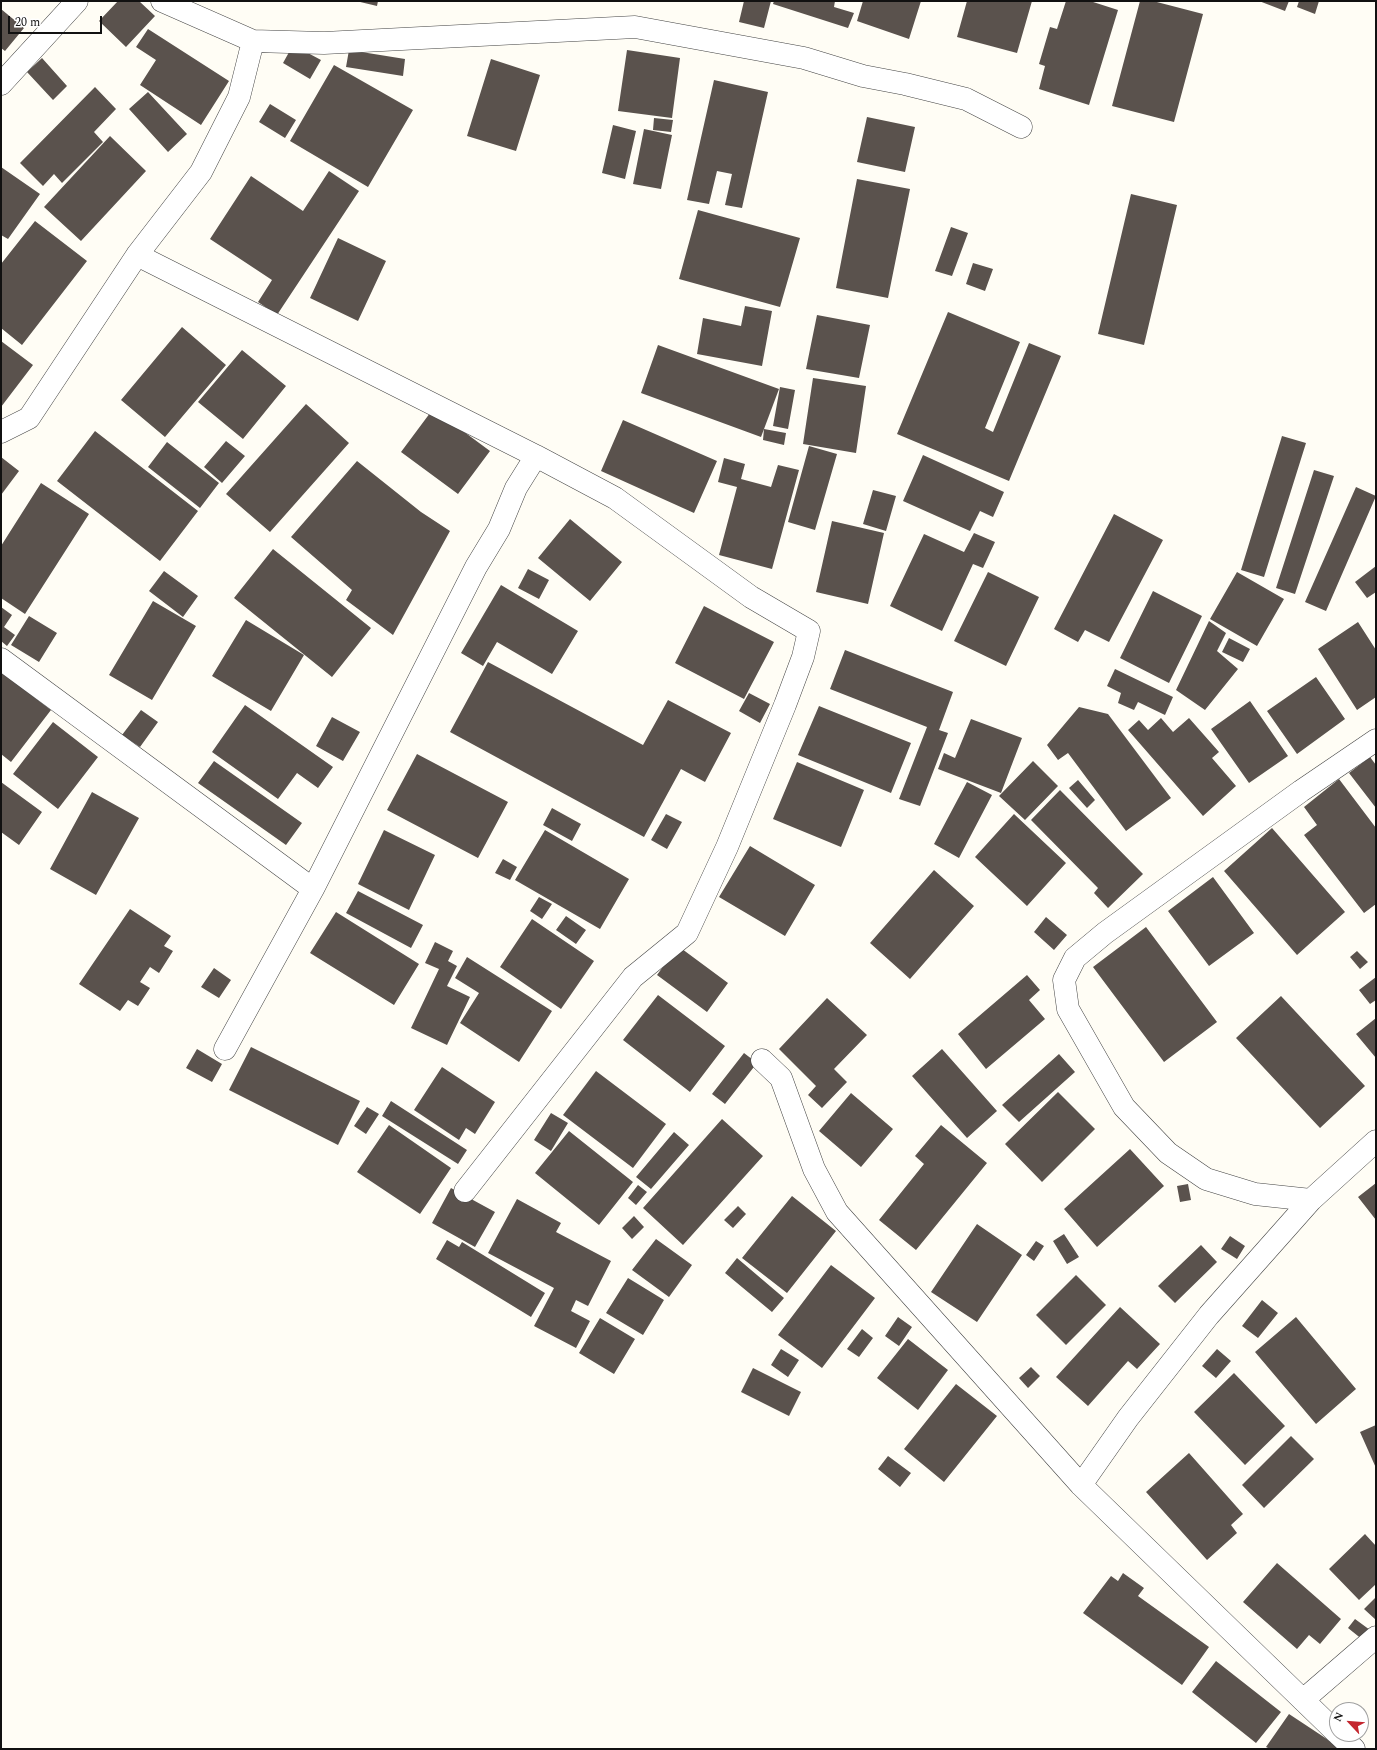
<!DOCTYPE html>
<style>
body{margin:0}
#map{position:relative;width:1377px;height:1750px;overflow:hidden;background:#fffdf5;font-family:Spectral,serif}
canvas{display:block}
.frame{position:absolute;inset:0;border:2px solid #111;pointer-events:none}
.north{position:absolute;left:1329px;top:1702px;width:40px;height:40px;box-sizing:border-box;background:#fff;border:1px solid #a0a0a0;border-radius:50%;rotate:296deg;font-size:11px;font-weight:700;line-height:16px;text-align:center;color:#111}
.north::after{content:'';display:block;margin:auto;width:14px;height:18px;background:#c4262e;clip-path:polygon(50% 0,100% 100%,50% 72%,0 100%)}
.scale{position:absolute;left:8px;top:16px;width:94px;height:18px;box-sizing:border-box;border:2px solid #111;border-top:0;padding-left:5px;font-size:12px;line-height:14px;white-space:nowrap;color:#111;-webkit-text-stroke:3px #fff;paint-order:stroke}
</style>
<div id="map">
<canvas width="1377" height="1750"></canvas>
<div class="frame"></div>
<div class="north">N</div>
<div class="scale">20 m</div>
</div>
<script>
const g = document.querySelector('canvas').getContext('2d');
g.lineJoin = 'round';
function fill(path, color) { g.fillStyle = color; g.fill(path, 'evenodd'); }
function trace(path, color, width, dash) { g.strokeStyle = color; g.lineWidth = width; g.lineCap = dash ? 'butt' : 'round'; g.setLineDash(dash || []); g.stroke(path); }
fill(new Path2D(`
 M118,1H139L155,16L126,47L99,21Z
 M356,1H378L377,6Z
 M744,1H771L764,28L739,22Z
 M774,1H835L834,7L854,13L848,28L773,4Z
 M863,1H921L909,39L857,21Z
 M967,1H1032L1017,53L957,37Z
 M1066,1H1090L1118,10L1089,105L1039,89L1045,66L1039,64L1050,27L1057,29Z
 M1140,1H1153L1203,14L1174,122L1112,106Z
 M1259,1H1289L1285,11Z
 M1299,1H1319L1315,14L1297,7Z
 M1,9L24,28L5,51L1,48Z
 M148,29L229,81L201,125L140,85L156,60L136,47Z
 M293,45L321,60L310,79L283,63Z
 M349,50L405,59L403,76L346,67Z
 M627,50L680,58L672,118L618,111Z
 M42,58L67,86L53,100L27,72Z
 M491,59L540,75L516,151L467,136Z
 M334,65L413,110L368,187L290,141Z
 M714,80L768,92L742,208L725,205L732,174L717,171L709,204L687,200Z
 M95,87L116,109L94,132L103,142L62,183L54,174L43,186L20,163Z
 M148,92L187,134L168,152L129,109Z
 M270,104L296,120L285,138L259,122Z
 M867,117L915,127L905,172L857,162Z
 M654,118L673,120L671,132L653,130Z
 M613,125L636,131L625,179L602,173Z
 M644,129L672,135L661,189L633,184Z
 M110,136L146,171L81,241L44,207Z
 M1,167L40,194L8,239L1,235Z
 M329,171L359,191L277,315L258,302L272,280L210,239L251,176L303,211Z
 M857,179L910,189L888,298L836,288Z
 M1131,194L1177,205L1144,345L1098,334Z
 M698,210L800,238L780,307L679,279Z
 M35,221L87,261L22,345L1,328V264Z
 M951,227L968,233L952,276L935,271Z
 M338,238L386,261L358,321L310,298Z
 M973,263L993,269L985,291L966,284Z
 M745,306L772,311L762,366L697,354L703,318L741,326Z
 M948,312L1020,342L985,428L993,432L1029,343L1061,356L1009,481L897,434Z
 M817,315L870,325L859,378L806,369Z
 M182,327L226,365L165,437L121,400Z
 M1,341L33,365L1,407Z
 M658,345L779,389L761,437L641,393Z
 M242,350L286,386L243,439L198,402Z
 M813,378L866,386L856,453L803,444Z
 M780,387L795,390L788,429L773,426Z
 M306,404L349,443L270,532L226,494Z
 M433,409L490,451L458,494L401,452Z
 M623,420L717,461L694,513L601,471Z
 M764,429L786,433L784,445L763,440Z
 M95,431L198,511L160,561L57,481Z
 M1282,436L1306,443L1264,577L1241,570Z
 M226,441L245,456L222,483L204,467Z
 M167,442L219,483L200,508L148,467Z
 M809,446L837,454L815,530L788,522Z
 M923,455L1004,492L993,517L980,511L970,531L903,501Z
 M1,457L19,471L1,495Z
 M724,458L745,464L741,479L771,487L778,465L799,470L772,569L719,555L737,487L718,482Z
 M357,461L421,512L450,531L393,635L346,600L352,590L291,537Z
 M1314,470L1334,476L1295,594L1276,588Z
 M41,483L89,514L25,614L1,598V546Z
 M1356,487L1376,496L1326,611L1305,602Z
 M873,490L896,496L886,531L863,524Z
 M1114,514L1163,540L1109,642L1085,630L1078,642L1054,629Z
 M570,519L622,562L590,601L538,558Z
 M832,521L884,533L868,604L816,592Z
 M974,533L995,542L983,568L973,564L942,631L890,606L924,534L964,552Z
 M273,549L371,628L332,677L234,598Z
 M1376,566V592L1367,598L1355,582Z
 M528,569L549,580L539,599L518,588Z
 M164,571L198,596L183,617L149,591Z
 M988,572L1039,597L1006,666L954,641Z
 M1237,572L1284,599L1257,646L1210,619Z
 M501,585L578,631L552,674L497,642L483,666L461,653Z
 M1153,591L1202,616L1169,683L1120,658Z
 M153,601L196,626L152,700L109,675Z
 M704,606L774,642L744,699L675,663Z
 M1,607L12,615L4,627L15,635L7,646L1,641Z
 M29,616L57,633L39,662L11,645Z
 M246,620L304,655L271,711L212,676Z
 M1209,621L1226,633L1217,651L1238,669L1205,710L1176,690Z
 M1358,622L1376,650V697L1357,710L1318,649Z
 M1229,638L1250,649L1243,662L1222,652Z
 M845,650L953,692L939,730L948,733L920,806L899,799L927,727L830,689Z
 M488,662L643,745L668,700L731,733L705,782L681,769L644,837L450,732Z
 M1115,669L1173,697L1165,715L1138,702L1134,710L1118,703L1121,693L1107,686Z
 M1,672L51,710L11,762L1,754Z
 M1316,677L1345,719L1297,754L1267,711Z
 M749,693L770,704L760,723L739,711Z
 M1250,701L1288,756L1249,783L1211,729Z
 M245,705L333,767L318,788L297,773L278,799L212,752Z
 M819,706L911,743L891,793L798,755Z
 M1079,707L1108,714L1171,798L1126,831L1068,753L1058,760L1047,745Z
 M141,710L158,722L140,747L122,735Z
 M332,717L360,732L343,761L316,746Z
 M1161,718L1173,732L1189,718L1219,752L1212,758L1236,786L1203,816L1128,730L1139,720L1148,730Z
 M971,719L1022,738L1001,793L938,769L944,753L955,758Z
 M53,722L98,757L58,809L13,774Z
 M417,754L508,802L478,858L387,810Z
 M1370,757L1376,765V808L1349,773Z
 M214,761L302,823L286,845L198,783Z
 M1033,761L1058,786L1025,820L999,796Z
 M797,762L864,790L841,847L773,819Z
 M1339,779L1376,828V904L1364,913L1304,835L1317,825L1304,807Z
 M1078,780L1095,800L1087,808L1069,788Z
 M1,782L42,812L19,845L1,832Z
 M967,782L992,795L959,858L934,844Z
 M1060,790L1143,874L1108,908L1094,893L1098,888L1031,820Z
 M92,792L139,818L96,895L50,869Z
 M552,808L581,824L572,841L543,825Z
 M666,814L682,822L667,849L651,840Z
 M1014,814L1066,863L1027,906L975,857Z
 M1272,828L1345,912L1297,955L1224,871Z
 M384,830L435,855L409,910L358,884Z
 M545,830L629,879L600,929L515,880Z
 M750,846L815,885L785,936L719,897Z
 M503,859L517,867L510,880L495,873Z
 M934,870L974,906L910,979L870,943Z
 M1213,877L1254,933L1209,966L1168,911Z
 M358,891L423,925L411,948L346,913Z
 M539,897L552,904L542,919L530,911Z
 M130,909L171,936L164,946L173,951L159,973L150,967L140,982L150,988L138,1006L128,1000L120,1011L79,984Z
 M336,912L419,964L394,1005L310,953Z
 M566,916L586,930L576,944L556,930Z
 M1046,917L1067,935L1054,950L1034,932Z
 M532,919L594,961L561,1009L500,967Z
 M1146,927L1217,1022L1164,1062L1093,967Z
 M435,942L453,951L448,961L457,966L447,986L470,997L447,1045L411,1028L439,969L425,963Z
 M678,946L728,983L707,1012L657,975Z
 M1357,951L1368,962L1360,969L1350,957Z
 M467,957L552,1011L519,1062L460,1023L479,993L455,978Z
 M214,968L231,980L219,998L201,987Z
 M1027,975L1040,990L1029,1000L1045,1019L986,1069L958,1034Z
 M1376,977V1000L1370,1004L1359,990Z
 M658,995L725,1046L690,1092L623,1040Z
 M1281,996L1365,1086L1320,1128L1236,1038Z
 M827,998L867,1035L834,1069L847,1082L822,1108L808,1095L816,1086L779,1049Z
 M1376,1018V1058L1356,1034Z
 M251,1047L360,1101L338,1145L229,1090Z
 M197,1049L222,1064L212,1082L186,1068Z
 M942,1049L997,1111L967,1138L912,1076Z
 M744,1053L757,1063L725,1104L712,1094Z
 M1059,1054L1075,1072L1019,1122L1002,1105Z
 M442,1067L495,1102L475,1134L466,1128L459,1140L414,1110Z
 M596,1071L666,1124L633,1168L563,1115Z
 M1058,1092L1095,1129L1042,1182L1005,1144Z
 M851,1093L893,1129L861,1167L819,1131Z
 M391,1101L467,1150L458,1164L382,1116Z
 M367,1107L379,1114L366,1134L354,1126Z
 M551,1113L568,1123L551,1151L534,1140Z
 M722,1119L763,1156L683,1245L643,1208Z
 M389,1125L451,1168L420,1214L357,1172Z
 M941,1125L987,1163L916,1250L879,1220L924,1164L915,1156Z
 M569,1131L633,1182L599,1225L535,1173Z
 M674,1132L689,1145L651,1189L636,1177Z
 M1130,1149L1164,1186L1097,1247L1064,1209Z
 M1376,1183V1220L1358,1197Z
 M1188,1184L1191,1200L1180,1202L1177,1186Z
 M638,1185L647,1192L636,1205L628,1198Z
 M451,1188L495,1212L475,1247L432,1223Z
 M792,1196L836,1231L787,1293L742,1258Z
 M517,1199L561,1223L556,1232L611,1261L588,1306L576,1300L571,1311L590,1321L576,1348L534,1326L554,1288L488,1253Z
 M738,1206L746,1214L733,1228L724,1220Z
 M634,1216L644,1227L632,1239L622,1228Z
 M977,1224L1022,1255L977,1322L931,1292Z
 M1064,1234L1079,1257L1067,1264L1053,1241Z
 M1230,1236L1245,1246L1237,1259L1221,1249Z
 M656,1239L692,1265L669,1297L632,1270Z
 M447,1240L459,1247L462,1242L545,1293L531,1317L436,1259Z
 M1036,1241L1044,1246L1034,1261L1026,1255Z
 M1201,1245L1217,1262L1175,1303L1158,1286Z
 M737,1258L784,1298L772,1312L725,1273Z
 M831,1265L875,1298L822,1368L778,1335Z
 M1076,1275L1106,1305L1066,1345L1036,1315Z
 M628,1278L664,1300L643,1335L606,1313Z
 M1262,1300L1278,1313L1258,1338L1242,1326Z
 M1120,1307L1160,1344L1137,1369L1128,1361L1088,1406L1056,1377Z
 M898,1317L912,1327L899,1346L885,1336Z
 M1296,1317L1356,1389L1316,1424L1255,1352Z
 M600,1318L635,1339L614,1374L579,1353Z
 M862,1329L873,1338L859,1357L847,1349Z
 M908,1339L948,1370L918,1410L877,1378Z
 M781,1349L799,1360L788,1377L771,1365Z
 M1217,1349L1231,1361L1216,1378L1202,1366Z
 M1031,1367L1040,1376L1028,1388L1019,1378Z
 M753,1368L801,1392L789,1416L741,1392Z
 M1234,1373L1285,1426L1245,1465L1194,1412Z
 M956,1384L997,1416L944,1482L904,1449Z
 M1376,1425V1468L1360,1432Z
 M1291,1436L1314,1459L1264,1508L1242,1485Z
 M1189,1453L1243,1514L1231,1525L1237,1533L1207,1560L1146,1492Z
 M888,1456L911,1473L900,1487L878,1469Z
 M1365,1534L1376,1546V1584L1359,1600L1329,1569Z
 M1277,1563L1341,1619L1320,1644L1309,1635L1297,1649L1243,1602Z
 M1123,1573L1144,1588L1138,1596L1209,1647L1182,1685L1083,1613L1111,1576L1118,1581Z
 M1376,1597V1620L1364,1609Z
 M1355,1619L1370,1630L1363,1640L1348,1628Z
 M1216,1661L1281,1712L1256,1743L1192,1692Z
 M1289,1714L1342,1749H1270L1266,1747Z`), '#5a524d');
const minor = new Path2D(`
 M162,1L253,41L324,43L635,27L804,58L863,76L905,84L966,99L1021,127
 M1,84L77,1
 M137,255L536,456L516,488L499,529L476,567L313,889L225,1049
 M1,432L29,418L137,255L201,172L239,97L253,41
 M1,659L313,889
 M762,1060L781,1078L814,1169L837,1212L1081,1485L1337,1733
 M465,1191L633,977L687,933L727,847L785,705L803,657L809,631L751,597L615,498L536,456
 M1311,1200L1255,1194L1206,1179L1168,1153L1124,1107L1068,1009L1064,980L1075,958L1105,933L1301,791L1376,740
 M1081,1485L1128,1418L1209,1315L1311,1200L1376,1141
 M1303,1700L1376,1637
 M1338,1734L1354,1749`);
trace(minor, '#444', 23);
trace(minor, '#fff', 22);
</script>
